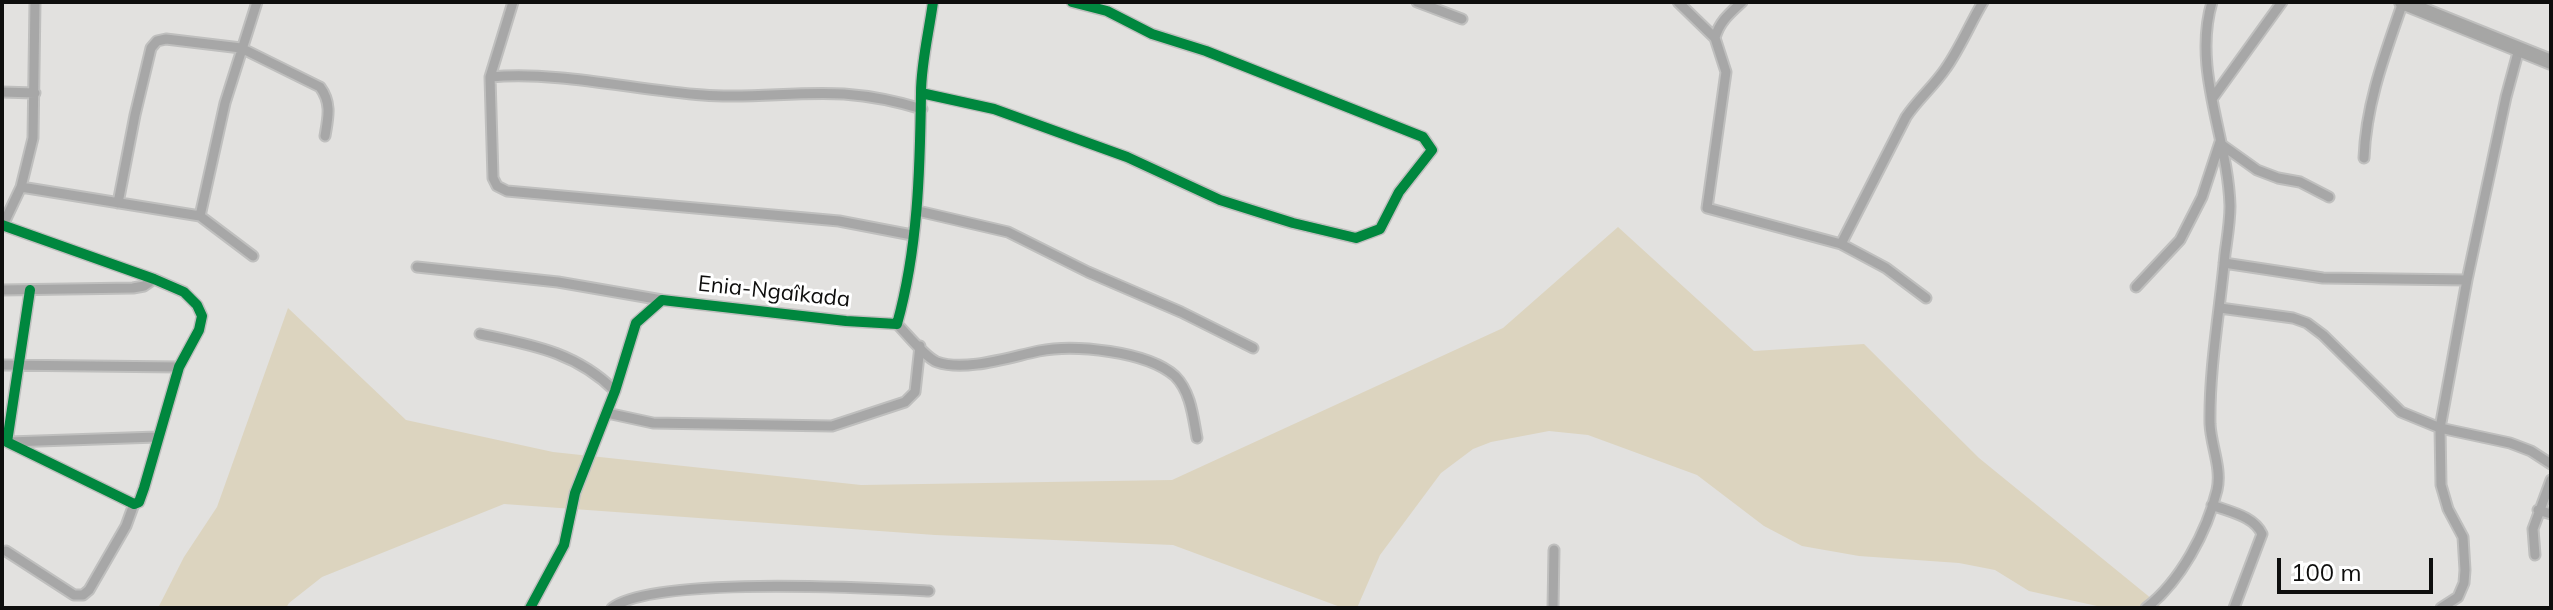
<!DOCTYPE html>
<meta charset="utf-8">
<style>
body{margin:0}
#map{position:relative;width:2553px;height:610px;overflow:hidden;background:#e2e1df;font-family:Mulish,sans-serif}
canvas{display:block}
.frame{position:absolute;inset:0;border:4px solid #0e0e0d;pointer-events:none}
.scale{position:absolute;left:2277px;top:558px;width:156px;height:36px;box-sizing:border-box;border:4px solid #0e0e0d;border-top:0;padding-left:10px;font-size:24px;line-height:28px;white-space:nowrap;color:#0e0e0d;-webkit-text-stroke:6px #fff;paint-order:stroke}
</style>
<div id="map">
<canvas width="2553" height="610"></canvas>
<div class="frame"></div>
<div class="scale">100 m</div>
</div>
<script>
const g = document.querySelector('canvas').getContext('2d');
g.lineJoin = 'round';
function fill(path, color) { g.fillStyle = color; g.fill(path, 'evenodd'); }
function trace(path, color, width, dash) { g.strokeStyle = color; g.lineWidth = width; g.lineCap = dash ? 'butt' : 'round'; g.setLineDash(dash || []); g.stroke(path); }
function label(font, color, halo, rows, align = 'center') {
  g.font = font + ' Mulish,sans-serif'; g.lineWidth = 6; g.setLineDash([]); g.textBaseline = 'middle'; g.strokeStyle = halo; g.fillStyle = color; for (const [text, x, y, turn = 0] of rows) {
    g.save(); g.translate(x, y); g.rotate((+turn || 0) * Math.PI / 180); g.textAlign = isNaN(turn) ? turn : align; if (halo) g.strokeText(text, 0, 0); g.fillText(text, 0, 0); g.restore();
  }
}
fill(new Path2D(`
 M1618,227L1754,351L1864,344L1979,458L2163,608H2106L2029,591L1995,570L1959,563L1859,556L1802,546L1764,526L1697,475L1588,435L1549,431L1491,442L1473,449L1441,473L1380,555L1357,608H1343L1173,545L935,535L504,504L322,577L289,603L286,608H158L184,557L217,507L288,308L406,420L553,452L861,485L1172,480L1503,328Z`), '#dcd4bf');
const street = new Path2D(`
 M513,2L490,77L493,178L497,186L507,191L839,221L912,235
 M1417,2L1462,19
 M1678,2L1715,38L1726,72L1707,208L1841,244L1886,268L1926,298
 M1715,38C1719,22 1730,13 1742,2
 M490,77C561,71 633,90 703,95C750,99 798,91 844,94C871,96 896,101 922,109
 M2,92L35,93
 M921,93L994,109L1127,157L1220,200L1293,223L1356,238L1380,229L1399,192L1432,150L1423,137L1206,51L1152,34L1107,11L1072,2
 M2212,99L2282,2
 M2222,145L2257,170L2278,178L2300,182L2329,197
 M2364,158C2366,103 2385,54 2403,2
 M21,187L200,216L253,256
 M118,203L135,115L151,48L157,41L166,39L241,48L320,87C332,103 328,118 325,136
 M918,211L1008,232L1088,272L1181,312L1253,348
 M200,216L225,103L257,2
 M2,225L154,279L184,292L197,305L202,316L199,330L179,367L144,488L139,502L134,504L7,442L30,290
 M3,225L21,187L33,138L35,2
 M1841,244L1906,117C1918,99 1934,86 1946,68C1960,48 1970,24 1983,2
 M2224,263L2323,278L2467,280
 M417,267L558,282L662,300
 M2136,287L2180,240L2202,197L2220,142
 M2,290L133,288L144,286L154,279
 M2220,308L2293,318L2307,323L2323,335L2401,412L2440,428L2510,443L2531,451L2551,464
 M897,324C906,333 926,358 937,362C965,372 1010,357 1039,351C1074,344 1147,351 1175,376C1191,392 1193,417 1197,438
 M480,334C532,345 576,352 615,391
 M2,365L179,367
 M607,413L653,423L832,426L905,402L915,392L920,346
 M9,442L157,437
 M2212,505C2230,512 2254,516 2262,534L2234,608
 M2538,510L2551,514
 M6,551L74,595H83L89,590L126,526L134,504
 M2535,555L2533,529L2551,480
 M530,608L564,545L575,493L615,391L636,323L662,300L846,321L897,324C918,249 920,171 921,93C921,63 929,32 933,2
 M612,608C653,576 870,588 929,591
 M1553,608L1554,550
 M2146,608C2180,582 2207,532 2217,490C2222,468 2211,446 2210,424C2209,368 2220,310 2225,254C2227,239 2230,222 2230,206C2228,137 2192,70 2212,2
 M2441,608L2458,597L2464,583L2465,570L2463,537L2448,509L2441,485L2440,428L2467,280L2506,97L2519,49`);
const secondary = new Path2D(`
 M2402,2L2551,62`);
trace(street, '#bfbfbe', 13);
trace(secondary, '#bfbfbe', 18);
trace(street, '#a7a7a7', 9);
trace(secondary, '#a6a6a5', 14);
trace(new Path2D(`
 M921,93L994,109L1127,157L1220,200L1293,223L1356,238L1380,229L1399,192L1432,150L1423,137L1206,51L1152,34L1107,11L1072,2
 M2,225L154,279L184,292L197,305L202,316L199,330L179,367L144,488L139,502L134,504L7,442L30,290
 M530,608L564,545L575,493L615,391L636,323L662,300L846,321L897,324C918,249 920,171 921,93C921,63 929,32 933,2`), '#00873e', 10);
label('22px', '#0e0e0d', '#fff', [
 ["Enia-Ngaîkada",774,292,6]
]);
</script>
